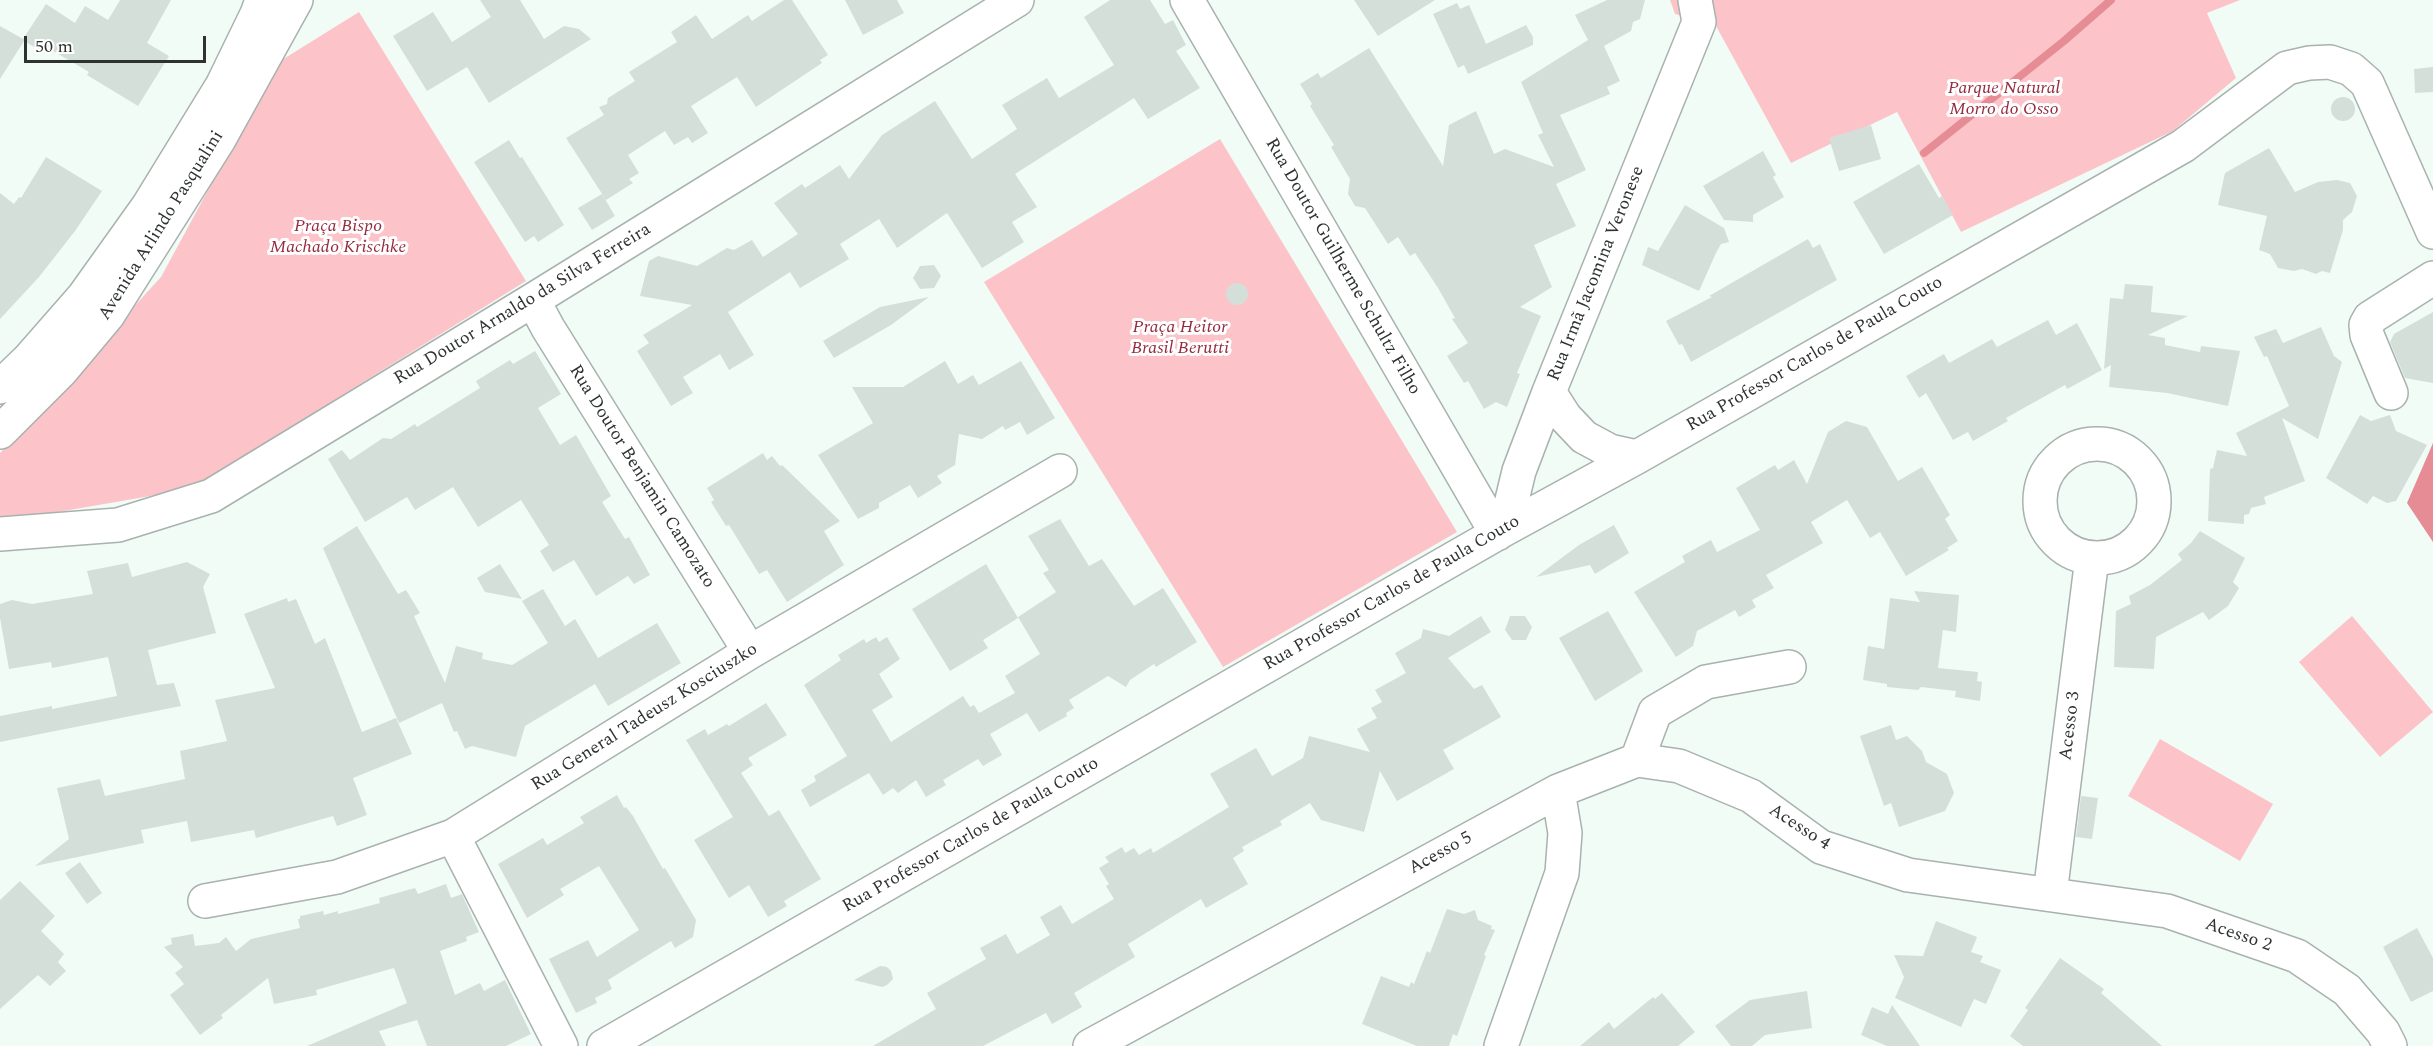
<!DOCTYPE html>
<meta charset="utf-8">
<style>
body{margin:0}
#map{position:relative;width:2433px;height:1046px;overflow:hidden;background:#f1fcf7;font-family:Spectral,serif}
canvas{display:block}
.scale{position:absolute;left:24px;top:36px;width:182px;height:27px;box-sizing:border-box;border:3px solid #2e3331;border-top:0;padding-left:8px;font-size:18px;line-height:21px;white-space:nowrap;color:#2e3331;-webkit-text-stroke:4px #fff;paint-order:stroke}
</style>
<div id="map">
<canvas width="2433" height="1046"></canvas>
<div class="scale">50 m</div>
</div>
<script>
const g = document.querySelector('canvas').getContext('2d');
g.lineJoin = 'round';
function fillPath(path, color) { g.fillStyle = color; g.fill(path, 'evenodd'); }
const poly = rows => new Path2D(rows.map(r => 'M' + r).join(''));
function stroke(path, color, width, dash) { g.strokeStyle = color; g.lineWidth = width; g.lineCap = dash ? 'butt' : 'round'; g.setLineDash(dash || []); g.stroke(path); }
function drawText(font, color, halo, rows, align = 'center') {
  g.font = font + ' Spectral,serif'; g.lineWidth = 6; g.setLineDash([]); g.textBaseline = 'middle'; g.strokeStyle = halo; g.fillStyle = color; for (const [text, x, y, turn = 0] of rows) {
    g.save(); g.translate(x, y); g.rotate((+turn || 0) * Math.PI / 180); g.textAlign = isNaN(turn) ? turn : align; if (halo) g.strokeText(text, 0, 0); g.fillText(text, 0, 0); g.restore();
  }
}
const green = poly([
 [1670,0,2240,0,2207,13,2236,78,2173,131,1961,232,1897,112,1791,163,1716,26,1675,14],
 [359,12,526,281,191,489,0,522,0,453,161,277,277,63],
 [1220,139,1457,532,1223,667,984,282],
 [2352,616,2433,712,2380,757,2299,662],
 [2160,739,2273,804,2240,861,2128,796]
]);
const water = poly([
 [2433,443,2433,542,2407,503]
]);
const stream = poly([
 [1924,153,2064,41,2111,0]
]);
const building = poly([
 [120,0,171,0,147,43,169,56,138,106,87,75,89,72,48,48,45,53,24,41,0,79,0,26,23,39,46,4,75,23,85,6,108,20],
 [480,0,520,0,544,39,564,26,579,29,591,39,489,103,467,67,427,91,393,36,433,12,452,42,491,17],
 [784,0,792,0,828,55,820,60,822,63,756,107,737,77,691,106,708,133,692,143,688,137,674,145,665,131,628,155,639,173,629,179,633,183,606,200,566,138,604,115,599,107,607,104,608,98,635,81,629,72,677,42,671,32,696,15,712,39,748,15,752,21],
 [845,0,897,0,904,13,863,35],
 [1110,0,1150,0,1165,24,1173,20,1186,45,1176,51,1200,88,1148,119,1134,98,1015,174,1037,207,1012,222,1024,242,982,268,947,213,897,248,879,219,840,244,849,259,800,288,790,272,728,312,754,355,729,370,720,354,683,377,693,393,671,406,637,351,649,343,643,335,692,305,640,296,649,261,658,256,697,266,727,248,734,250,752,240,763,257,798,234,774,203,802,184,805,188,840,165,849,179,882,135,935,101,972,159,1017,129,1002,105,1047,78,1059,98,1114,65,1084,17],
 [1354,0,1435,0,1378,36],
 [1607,0,1645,0,1640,19,1633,22,1631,31,1604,46,1620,81,1607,87,1610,94,1560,115,1586,170,1556,184,1576,226,1534,245,1552,287,1520,307,1541,316,1517,373,1520,374,1507,407,1496,402,1484,409,1468,381,1464,383,1447,356,1468,343,1452,319,1455,318,1438,288,1415,253,1410,256,1398,237,1388,244,1365,208,1355,206,1348,194,1350,179,1331,147,1334,145,1310,106,1312,104,1300,84,1318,73,1321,78,1369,48,1443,166,1449,125,1476,111,1494,154,1505,149,1554,167,1538,135,1543,133,1521,82,1588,40,1575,15],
 [1457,3,1460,9,1469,5,1486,44,1526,25,1533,37,1533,45,1468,74,1464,65,1458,68,1433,14],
 [2433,67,2433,92,2415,93,2414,69],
 '2331 109a12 12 0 1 1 24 0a12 12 0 1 1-24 0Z',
 [1871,125,1881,159,1839,171,1829,138],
 [509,140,520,158,522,157,564,225,538,242,534,236,525,242,474,162],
 [2269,148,2295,192,2318,182,2337,180,2350,183,2357,196,2352,212,2343,220,2343,230,2330,273,2322,271,2316,274,2302,269,2294,271,2278,268,2270,254,2259,250,2267,216,2218,205,2225,173],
 [1763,151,1776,175,1773,177,1784,197,1753,215,1753,222,1724,220,1703,186],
 [46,157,102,191,75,231,39,277,0,319,0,193,14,204,19,197,21,198],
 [1919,164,1939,198,1942,196,1953,215,1884,254,1853,202],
 [602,194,615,216,592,230,578,208],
 [1685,205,1724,228,1729,242,1721,244,1716,253,1699,291,1642,265,1648,247,1658,251],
 [1808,239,1813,248,1820,244,1837,280,1691,362,1682,344,1679,345,1666,321,1712,297,1709,296],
 [934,265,941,276,934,288,920,289,913,278,920,266],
 '1226 294a11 11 0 1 1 22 0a11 11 0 1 1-22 0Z',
 [2125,284,2153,286,2151,312,2188,316,2148,335,2165,338,2165,345,2200,352,2201,346,2240,351,2228,406,2167,393,2109,387,2111,365,2104,369,2110,298,2123,299],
 [929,297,891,325,834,358,823,341,880,307],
 [2433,312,2433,383,2405,378,2390,342,2394,334],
 [2048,320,2056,335,2077,323,2102,370,2067,389,2065,385,2006,418,2008,421,1973,441,1968,432,1953,440,1926,393,1919,398,1906,376,1944,354,1949,363,1992,339,1997,347],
 [2321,327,2334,356,2342,362,2318,439,2282,418,2305,481,2264,497,2266,504,2251,508,2249,514,2244,515,2244,524,2208,521,2210,469,2213,468,2217,450,2247,456,2236,433,2289,406,2267,356,2264,357,2254,337,2276,329,2283,343],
 [535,351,561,394,538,408,560,445,576,435,611,496,602,502,625,539,629,537,650,575,634,584,628,576,596,596,574,560,553,572,540,551,549,545,521,500,478,527,453,487,415,510,407,497,365,522,328,459,342,450,350,460,383,438,391,439,415,424,417,427,480,388,476,381,510,360,513,364],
 [945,361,958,384,973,375,979,385,1021,361,1055,418,1027,435,1020,422,1005,430,1003,426,982,439,959,434,955,465,937,476,942,483,918,498,910,485,879,503,879,508,858,519,818,455,873,423,852,387,903,387],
 [2360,415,2371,421,2390,415,2396,431,2427,445,2396,501,2387,503,2373,496,2367,504,2326,478],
 [1846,421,1867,427,1898,481,1922,467,1950,515,1945,519,1958,541,1947,548,1949,550,1906,576,1880,532,1870,538,1847,500,1811,522,1823,543,1766,575,1774,588,1752,600,1756,607,1739,617,1735,610,1697,631,1693,646,1676,657,1634,592,1685,562,1682,556,1711,540,1717,552,1760,530,1736,488,1775,465,1778,470,1794,460,1807,484,1828,432],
 [763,453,767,460,772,456,780,466,782,465,840,521,824,531,844,565,787,602,767,570,759,574,729,525,726,526,711,502,714,500,707,488],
 [1060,519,1089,566,1102,559,1134,606,1163,588,1197,642,1156,667,1154,664,1130,680,1126,687,1108,676,1069,700,1074,708,1066,713,1067,716,1039,732,1027,713,990,734,1002,755,983,766,978,759,943,780,946,785,926,797,916,780,898,793,893,788,883,795,869,773,810,807,801,790,816,781,814,776,847,756,804,685,841,660,838,655,864,639,866,643,876,637,879,642,887,637,900,659,879,674,893,697,872,710,891,742,963,696,970,707,974,705,979,713,1015,693,1005,676,1040,654,1018,617,1056,592,1043,573,1049,570,1028,536],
 [1614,525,1629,553,1595,574,1590,565,1536,577,1579,545],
 [357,526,398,594,406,590,420,613,414,616,445,683,456,646,483,653,482,659,512,665,548,643,522,601,543,589,565,626,575,619,598,658,657,623,681,663,608,706,595,684,525,726,516,757,472,746,465,749,457,731,454,732,442,703,399,723,323,548],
 [2200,531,2245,558,2233,582,2239,588,2228,606,2209,620,2203,612,2156,637,2154,669,2114,667,2116,611,2131,604,2129,596,2150,585,2182,560,2178,554,2191,543],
 [187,562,210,574,203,587,216,633,148,650,157,685,174,683,181,706,0,742,0,716,52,706,52,709,117,696,108,657,52,668,51,662,9,669,0,618,0,604,12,600,32,604,93,594,87,571,128,563,132,577],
 [500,564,522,599,485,592,477,578],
 [986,564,1018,618,983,640,988,648,950,671,912,609],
 [1914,591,1959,595,1956,632,1943,630,1938,668,1978,672,1977,681,1982,682,1980,701,1955,697,1956,691,1921,687,1918,690,1887,687,1887,684,1863,680,1868,646,1884,649,1890,598,1920,602],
 [287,598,288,602,296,599,315,644,325,638,362,732,396,718,412,754,353,778,367,815,337,826,333,816,256,838,254,830,191,842,187,821,141,830,144,843,35,866,69,839,57,788,100,779,105,796,185,779,180,751,227,741,215,700,275,688,244,614],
 [1608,611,1643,671,1595,701,1559,638],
 [1481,616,1491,632,1448,658,1474,689,1482,685,1501,717,1443,750,1454,769,1397,801,1380,771,1364,832,1321,820,1310,803,1280,821,1282,825,1242,847,1244,851,1233,858,1248,884,1206,908,1201,899,1128,944,1135,957,1074,993,1082,1007,1052,1024,1046,1013,983,1046,873,1046,936,1009,927,993,986,959,980,948,1006,934,1017,954,1050,935,1040,917,1061,905,1072,924,1114,899,1106,886,1109,884,1099,868,1109,862,1105,857,1122,847,1125,853,1134,848,1139,855,1151,848,1153,853,1229,807,1210,774,1256,748,1272,776,1303,758,1309,736,1370,752,1357,729,1377,718,1371,708,1382,702,1375,690,1406,673,1395,653,1421,638,1423,629,1449,636],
 [1510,616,1525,616,1532,627,1526,640,1512,640,1505,630],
 [766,703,787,735,748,758,753,765,741,773,769,816,779,810,821,879,784,901,787,906,768,917,749,885,729,898,694,840,733,817,686,740,705,729,708,735,727,724,729,726],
 [1891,725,1896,740,1907,736,1922,751,1926,762,1947,774,1954,793,1945,811,1899,827,1891,803,1884,806,1860,736],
 [617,795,624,808,626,807,633,816,663,869,665,868,696,920,693,937,675,948,671,941,608,980,612,989,595,998,597,1003,576,1013,549,959,588,940,597,957,639,930,599,866,560,889,564,895,527,918,498,864,543,838,547,845,584,823,580,817],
 [2081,796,2098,798,2092,839,2076,837],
 [80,862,102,893,87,904,65,873],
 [20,881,55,916,41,931,64,954,58,962,66,971,50,986,38,975,0,1009,0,900],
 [446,884,451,898,462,894,479,932,466,937,467,941,440,951,455,995,480,983,484,991,505,980,531,1034,506,1046,427,1046,417,1020,379,1031,386,1046,307,1046,407,1003,394,968,316,990,317,995,274,1004,268,978,221,1015,223,1018,200,1035,170,995,184,984,175,973,183,967,164,947,172,944,171,938,193,934,195,946,219,943,226,937,236,951,251,939,300,928,298,919,300,919,300,916,323,911,324,915,338,911,338,914,380,903,379,898,415,888,418,894],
 [1447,909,1464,914,1475,910,1478,920,1492,926,1491,929,1495,930,1484,955,1486,956,1457,1036,1453,1034,1449,1046,1417,1046,1362,1024,1381,976,1409,987,1411,982,1414,984,1427,951,1430,953],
 [1936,921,1977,937,1971,952,1983,956,1980,962,2001,970,1986,1004,1974,999,1961,1027,1895,998,1904,977,1894,955,1923,956],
 [2417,928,2433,958,2433,991,2411,1002,2383,947],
 [2060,958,2104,989,2101,993,2162,1046,2023,1046,2010,1036,2028,1010,2025,1008],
 [880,966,887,967,891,971,893,979,887,985,882,987,854,980],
 [1807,991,1812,1028,1765,1035,1752,1046,1731,1046,1715,1026,1750,1000],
 [1662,993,1695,1032,1678,1046,1580,1046,1609,1022,1614,1029,1653,997,1655,999],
 [1892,1005,1920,1046,1887,1046,1861,1035,1872,1007,1888,1014]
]);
const minor = poly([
 [1187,0,1497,534],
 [533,300,548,328,750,652],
 [0,387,28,360,84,296,149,205,222,86,257,14,262,0],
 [1549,392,1565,417,1584,437,1610,451,1637,457],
 [2391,393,2367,335,2366,325,2370,318,2433,278],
 [0,432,62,370,108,315,218,141,296,0],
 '2040 501a57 57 0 1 1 114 0a57 57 0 1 1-114 0Z',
 [1505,529,1519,471,1549,392,1699,22,1695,0],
 [0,534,118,525,211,496,533,300,1017,0],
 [1637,760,1655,712,1706,682,1789,667],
 [1558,791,1637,760,1679,766,1751,796,1821,847,1908,875,2167,911,2297,956,2347,990,2383,1032,2390,1046],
 [453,836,561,1046],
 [2050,894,2092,558],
 [205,901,337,877,453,836,750,652,1060,471],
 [604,1046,1505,529,1637,457,2183,146,2287,68,2309,63,2330,62,2351,69,2367,83,2433,232],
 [1090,1046,1558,791,1565,833,1562,873,1501,1046]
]);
const parkNames = [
 ["Parque Natural",2004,89],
 ["Morro do Osso",2004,110],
 ["Praça Bispo",338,227],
 ["Machado Krischke",338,248],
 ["Praça Heitor",1180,328],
 ["Brasil Berutti",1180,349]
];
const streetNames = [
 ["Avenida Arlindo Pasqualini",162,226,-58],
 ["Rua Doutor Guilherme Schultz Filho",1342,267,60],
 ["Rua Irmã Jacomina Veronese",1597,274,-68],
 ["Rua Doutor Arnaldo da Silva Ferreira",523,305,-31],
 ["Rua Professor Carlos de Paula Couto",1815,355,-30],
 ["Rua Doutor Benjamin Camozato",641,477,58],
 ["Rua Professor Carlos de Paula Couto",1392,594,-30],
 ["Rua General Tadeusz Kosciuszko",645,718,-32],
 ["Acesso 3",2071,726,-83],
 ["Acesso 4",1799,828,33],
 ["Rua Professor Carlos de Paula Couto",971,836,-30],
 ["Acesso 5",1441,854,-29],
 ["Acesso 2",2238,936,19]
];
fillPath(green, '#fcc4c9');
fillPath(water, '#e68c95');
stroke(stream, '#e68c95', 8);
fillPath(building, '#d4dfda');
stroke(minor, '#a8b2ae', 36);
stroke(minor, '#fff', 33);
drawText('italic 18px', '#942b3f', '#fff', parkNames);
drawText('18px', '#2e3331', '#fff', streetNames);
</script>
